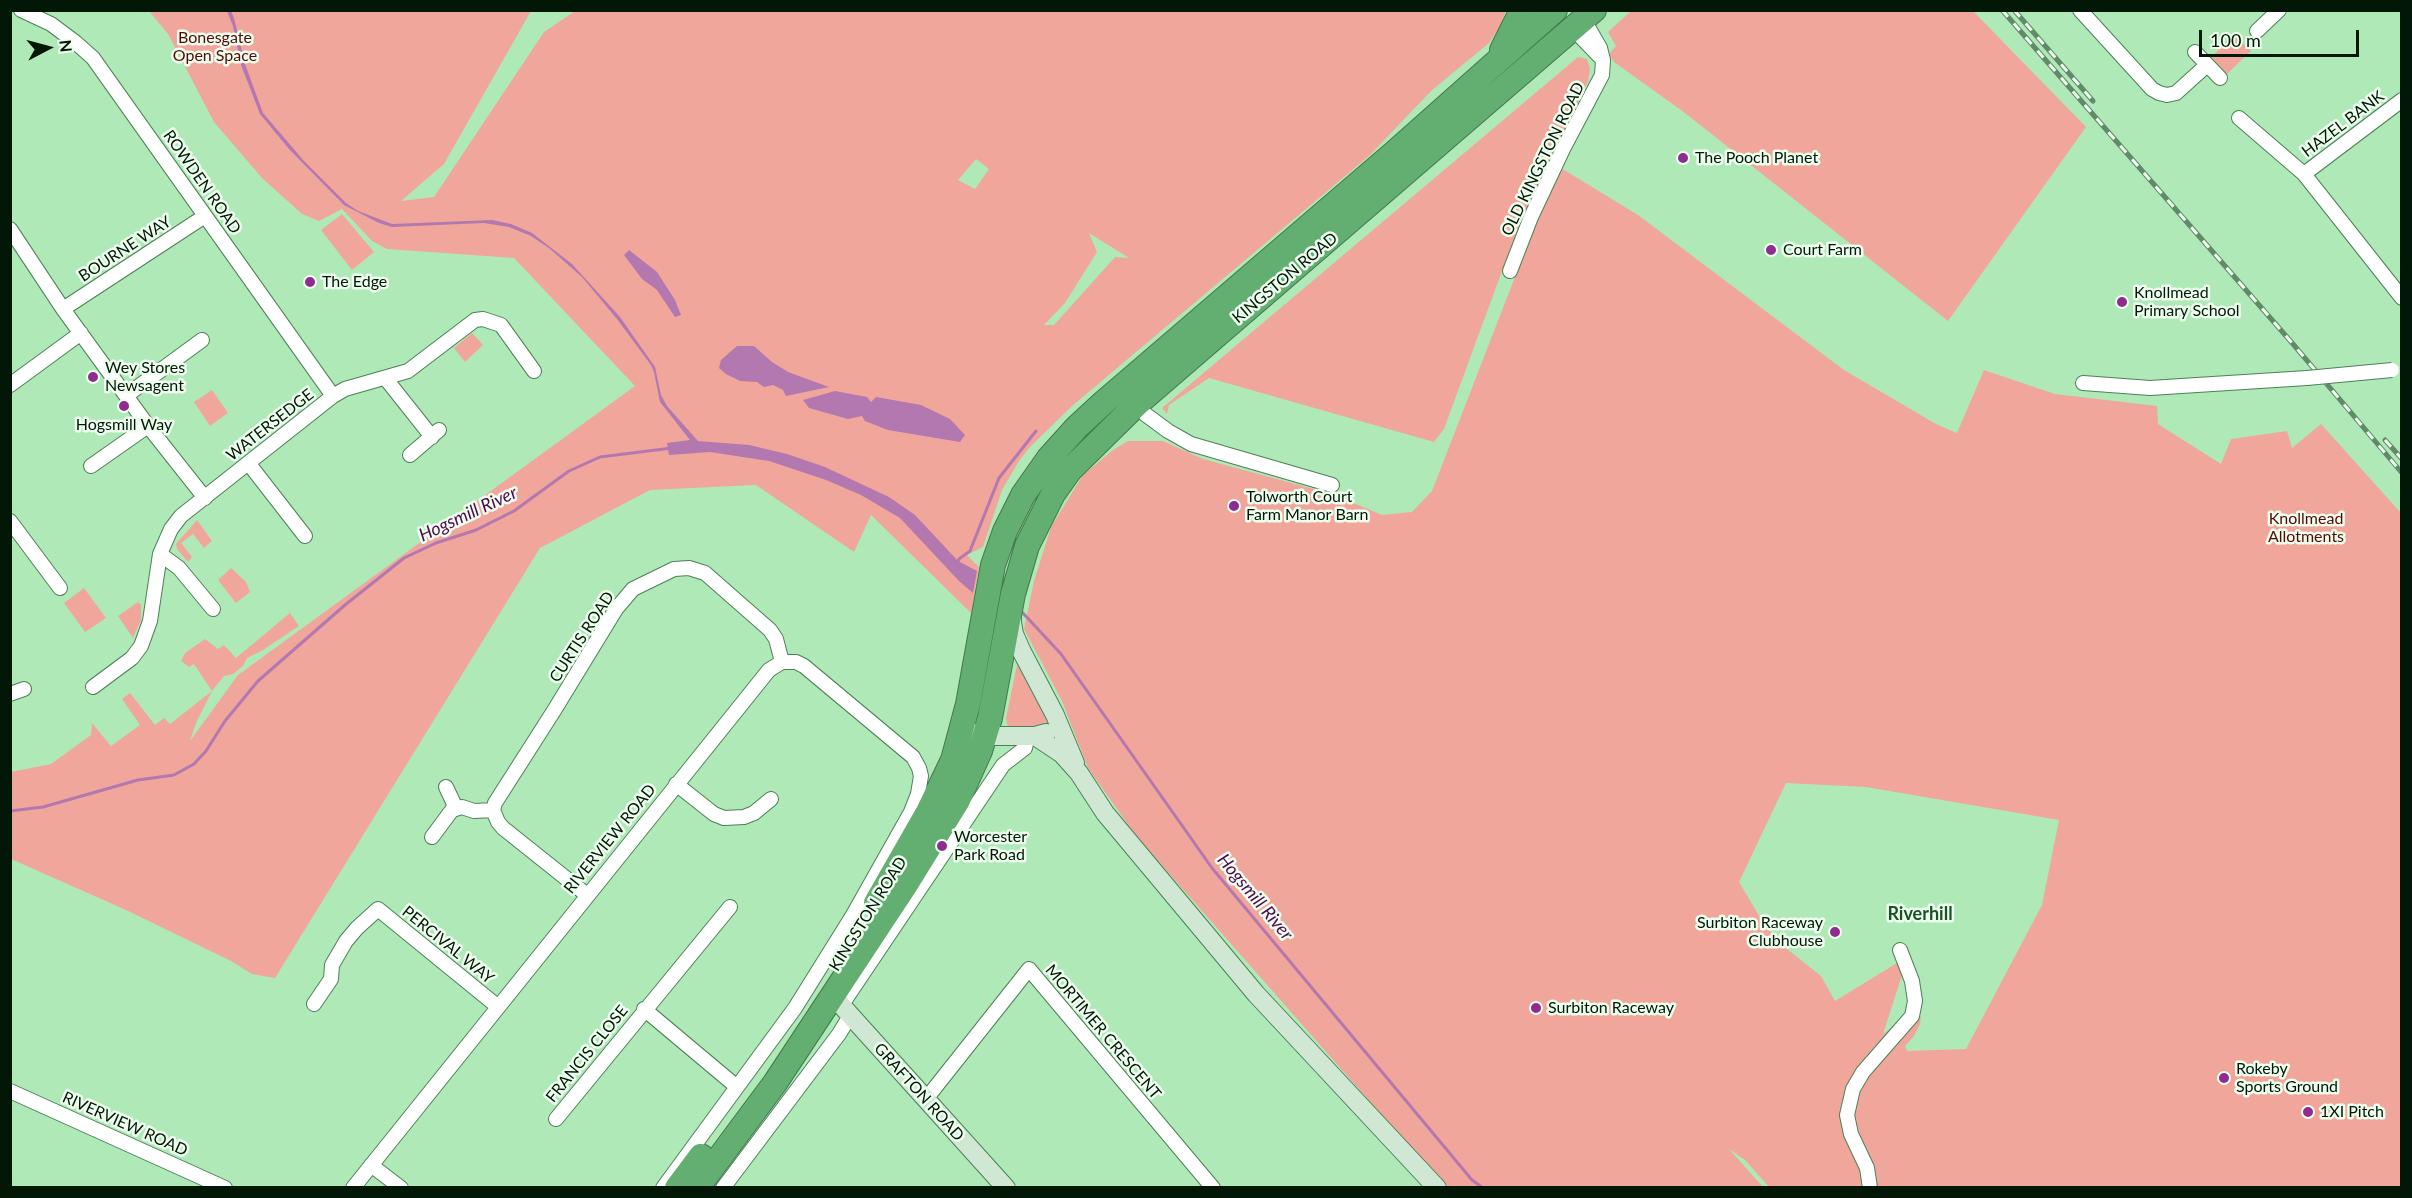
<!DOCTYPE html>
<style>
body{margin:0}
#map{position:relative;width:2412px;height:1198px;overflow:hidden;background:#b0e9b8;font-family:Lato,sans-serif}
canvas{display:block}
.frame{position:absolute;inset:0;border:12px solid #031707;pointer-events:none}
.north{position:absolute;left:18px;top:18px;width:60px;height:60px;-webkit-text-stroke:4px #edfeef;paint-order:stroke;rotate:84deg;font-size:16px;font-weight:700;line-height:24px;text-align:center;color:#031707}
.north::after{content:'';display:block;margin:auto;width:21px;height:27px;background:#031707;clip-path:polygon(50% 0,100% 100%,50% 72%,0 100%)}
.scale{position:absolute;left:2199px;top:30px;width:160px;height:27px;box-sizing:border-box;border:3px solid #031707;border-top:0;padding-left:8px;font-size:18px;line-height:21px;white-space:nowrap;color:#031707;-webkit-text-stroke:4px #edfeef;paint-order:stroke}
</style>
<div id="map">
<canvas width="2412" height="1198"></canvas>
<div class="frame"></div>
<div class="north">N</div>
<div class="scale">100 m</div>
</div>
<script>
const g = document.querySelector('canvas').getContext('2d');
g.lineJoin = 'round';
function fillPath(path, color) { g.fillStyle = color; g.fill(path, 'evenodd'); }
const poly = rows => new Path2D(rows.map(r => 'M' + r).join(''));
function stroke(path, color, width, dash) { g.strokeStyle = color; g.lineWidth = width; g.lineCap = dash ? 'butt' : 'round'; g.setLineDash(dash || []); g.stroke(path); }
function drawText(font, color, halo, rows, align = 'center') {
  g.font = font + ' Lato,sans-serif'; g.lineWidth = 5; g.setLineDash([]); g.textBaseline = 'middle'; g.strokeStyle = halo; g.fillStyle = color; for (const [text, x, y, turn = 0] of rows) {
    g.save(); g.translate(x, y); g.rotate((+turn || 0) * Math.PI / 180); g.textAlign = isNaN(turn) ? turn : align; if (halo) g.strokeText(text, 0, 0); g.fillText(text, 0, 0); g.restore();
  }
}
const green = poly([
 [149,11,531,11,444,164,401,201,434,197,544,32,575,11,1506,11,1499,28,1489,43,1431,91,1370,155,1072,406,1030,447,1019,461,1002,490,983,547,967,555,979,567,971,613,871,515,854,552,756,485,650,490,540,548,275,978,252,974,231,961,126,910,11,859,11,772,51,764,91,735,92,723,111,746,140,725,122,699,130,693,155,725,164,718,170,724,212,691,194,664,189,667,181,661,185,653,205,639,218,649,224,645,236,658,290,613,299,626,263,650,247,658,243,666,233,674,224,676,212,691,196,723,190,741,238,675,635,386,514,258,387,249,372,241,342,209,319,221,302,214,262,178,214,122,168,34],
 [976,159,989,169,975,189,958,180],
 [1089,233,1129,258,1115,257,1054,325,1044,325,1065,303,1097,252],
 [1631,11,1973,11,2086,127,1948,321,1685,113,1614,62,1609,54,1616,46,1608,32],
 [2234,35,2251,51,2227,74,2211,57],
 [1578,57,1587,59,1590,69,1588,81,1509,252,1444,429,1434,442,1209,378,1169,405,1167,414,1162,408],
 [1561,168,1638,215,1844,370,1936,424,1957,433,1984,370,2055,394,2157,406,2158,424,2221,464,2231,439,2287,431,2292,448,2321,424,2401,513,2401,1187,1769,1187,1745,1160,1729,1149,1763,1187,1445,1187,1136,836,1088,768,1062,701,1024,629,1034,581,1051,527,1083,475,1113,450,1128,441,1163,441,1203,459,1332,494,1382,515,1412,512,1432,491,1532,233],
 [1786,783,1866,787,2059,820,2042,905,1966,1049,1907,1051,1905,1046,1914,1036,1920,1024,1921,1017,1917,1015,1903,1018,1883,1034,1904,969,1897,963,1835,1001,1821,976,1782,945,1764,924,1739,882],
 [342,214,374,252,352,270,321,230],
 [472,333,483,345,465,362,454,348],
 [212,390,228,413,210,426,194,402],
 [197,520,212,541,204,548,193,534,181,543,192,557,188,562,177,549,176,544],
 [231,568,246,582,250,592,236,603,218,580],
 [84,588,106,618,85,632,64,603],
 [138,602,141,605,141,620,133,638,118,616],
 [1017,665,1029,678,1048,722,1041,728,1008,728,1006,718]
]);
const water = poly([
 [227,11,231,11,234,18,245,64,263,113,304,161,346,203,358,211,392,224,492,220,511,224,532,233,572,264,620,317,655,367,661,395,667,406,698,441,749,445,787,454,825,467,889,497,915,515,958,561,977,571,973,593,959,581,900,518,861,495,826,480,769,461,710,452,669,455,667,443,690,440,660,402,654,372,651,365,617,319,582,277,549,248,531,236,509,227,484,223,392,227,379,223,344,205,289,149,260,114,241,65,233,26],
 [629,250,657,272,675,300,681,315,675,317,657,290,642,279,624,255],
 [737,346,754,346,772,362,788,372,829,387,786,396,783,390,773,385,764,387,757,382,740,381,726,374,719,368,721,360],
 [835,391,867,397,871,402,876,397,921,405,950,419,965,435,960,442,888,430,865,421,862,416,848,419,809,408,803,400]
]);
const stream = poly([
 [957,564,959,559,970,551,999,478,1036,431],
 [1022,612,1061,654,1212,868,1472,1180,1483,1188],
 [10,811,43,807,138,780,174,775,194,764,206,751,225,721,258,681,345,605,404,558,436,543,476,530,514,511,569,471,600,457,672,448]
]);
const street = poly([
 [21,10,51,24,75,42,93,58,333,396],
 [2080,10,2152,89,2159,93,2167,95,2176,93,2207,65],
 [1573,29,1602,59],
 [2257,31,2279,10],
 [2195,52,2220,78],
 [2239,118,2304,174,2402,298],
 [2304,174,2402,100],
 [10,229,63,309,148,426,205,498],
 [1510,271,1531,217,1563,149,1602,75,1603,60,1600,48,1584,20],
 [63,309,205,216],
 [386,379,432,437],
 [2083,383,2150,388,2307,378],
 [10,385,81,333],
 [127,395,202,340],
 [1137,404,1145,414,1168,431,1191,444,1332,485],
 [410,455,439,430],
 [249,464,305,536],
 [91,466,148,426],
 [10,521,60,588],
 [160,554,179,568,213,609],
 [93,687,132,658,141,646,150,621,160,554,171,529,181,516,333,396,345,389,408,371,475,320,483,319,501,325,534,371],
 [10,694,24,689],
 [676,784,714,814,724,818,744,817,754,813,771,799],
 [446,787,456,808],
 [432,837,452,810,462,807,474,811,493,810],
 [587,895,503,828,498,822,493,810,495,803,555,709,616,609,633,589,674,569,689,568,705,573,770,630,776,639,782,662],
 [314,1004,331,979,332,965,346,941,357,928,378,909,497,1006],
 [841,1006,1003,765,1025,748,1028,735],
 [644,1009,737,1087],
 [10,1091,225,1188],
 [926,1099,1029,969,1213,1188],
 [556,1119,730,907],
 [371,1165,401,1188],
 [353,1188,769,670,782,662,796,662,804,666,913,757,919,768,921,776,918,794,911,812,853,915,795,1008,663,1188],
 [723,1188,839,1034,850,1016],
 [1870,1188,1867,1168,1851,1134,1847,1115,1853,1089,1863,1072,1912,1016,1915,1001,1912,981,1900,950]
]);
const secondary = poly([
 [1011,616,1014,634,1022,652,1055,715,1075,763],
 [973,733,981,736,1035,736,1046,733],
 [1035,736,1062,754,1079,773,1105,813,1256,994,1437,1188],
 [833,996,1006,1188]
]);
const highway = poly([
 [1502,50,1522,10],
 [876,903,928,812,953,760,968,704,993,565,1005,531,1023,495,1049,458,1077,427,1103,403,1394,153,1555,10],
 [677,1188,701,1156],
 [697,1188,775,1083,905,886,957,802,980,751,990,718,1013,594,1027,546,1053,494,1070,470,1137,404,1594,10]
]);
const rail = poly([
 [2002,10,2293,344,2402,473],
 [2014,10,2093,101],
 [2385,440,2402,459]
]);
const streetBridge = poly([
 [2307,378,2392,370]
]);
const markers = [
 [1683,158,6,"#922b90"],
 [1771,250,6,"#922b90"],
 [310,282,6,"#922b90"],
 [2122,302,6,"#922b90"],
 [93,377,6,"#922b90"],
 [124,406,6,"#922b90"],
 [1234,506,6,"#922b90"],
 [942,846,6,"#922b90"],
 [1835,932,6,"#922b90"],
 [1536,1008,6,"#922b90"],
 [2224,1078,6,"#922b90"],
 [2308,1112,6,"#922b90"]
];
const parkNames = [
 ["Bonesgate",215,38],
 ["Open Space",215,56],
 ["Knollmead",2306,519],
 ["Allotments",2306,537]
];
const streetNames = [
 ["HAZEL BANK",2343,124,-37],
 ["OLD KINGSTON ROAD",1543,159,-64],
 ["ROWDEN ROAD",202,182,55],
 ["BOURNE WAY",125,249,-33],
 ["KINGSTON ROAD",1285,278,-40],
 ["WATERSEDGE",270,425,-38],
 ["CURTIS ROAD",582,637,-57],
 ["RIVERVIEW ROAD",610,839,-51],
 ["KINGSTON ROAD",868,914,-58],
 ["PERCIVAL WAY",448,945,39],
 ["MORTIMER CRESCENT",1103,1032,50],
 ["FRANCIS CLOSE",587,1054,-51],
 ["GRAFTON ROAD",919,1092,48],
 ["RIVERVIEW ROAD",125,1124,24]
];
const poiNames = [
 ["The Pooch Planet",1695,158],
 ["Court Farm",1783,250],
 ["The Edge",322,282],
 ["Knollmead",2134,293],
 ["Primary School",2134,311],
 ["Wey Stores",105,368],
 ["Newsagent",105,386],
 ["Hogsmill Way",124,425,"center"],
 ["Tolworth Court",1246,497],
 ["Farm Manor Barn",1246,515],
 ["Worcester",954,837],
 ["Park Road",954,855],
 ["Surbiton Raceway",1823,923,"right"],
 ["Clubhouse",1823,941,"right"],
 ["Surbiton Raceway",1548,1008],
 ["Rokeby",2236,1069],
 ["Sports Ground",2236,1087],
 ["1XI Pitch",2320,1112]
];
const waterNames = [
 ["Hogsmill River",468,514,-25],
 ["Hogsmill River",1255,897,50]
];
const neighbourhoodNames = [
 ["Riverhill",1920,914]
];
fillPath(green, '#f1a69b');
fillPath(water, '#b378af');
stroke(stream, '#b378af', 3);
stroke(street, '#4c8156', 16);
stroke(secondary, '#4c8156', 20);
stroke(highway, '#41794c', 26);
stroke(street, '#fff', 14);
stroke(secondary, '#d0e7d4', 18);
stroke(highway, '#63ae71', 24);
stroke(rail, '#618a68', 5);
stroke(rail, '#edfeef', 3, [9]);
stroke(streetBridge, '#4c8156', 16, []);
stroke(streetBridge, '#fff', 14);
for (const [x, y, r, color] of markers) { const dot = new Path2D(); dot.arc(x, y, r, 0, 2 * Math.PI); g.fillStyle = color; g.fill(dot); stroke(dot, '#edfeef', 2); }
drawText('16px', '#560a07', '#edfeef', parkNames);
drawText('16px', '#031707', '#edfeef', streetNames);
drawText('16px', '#031707', '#edfeef', poiNames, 'left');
drawText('italic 18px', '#520651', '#edfeef', waterNames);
drawText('bold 18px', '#1b5128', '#edfeef', neighbourhoodNames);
</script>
